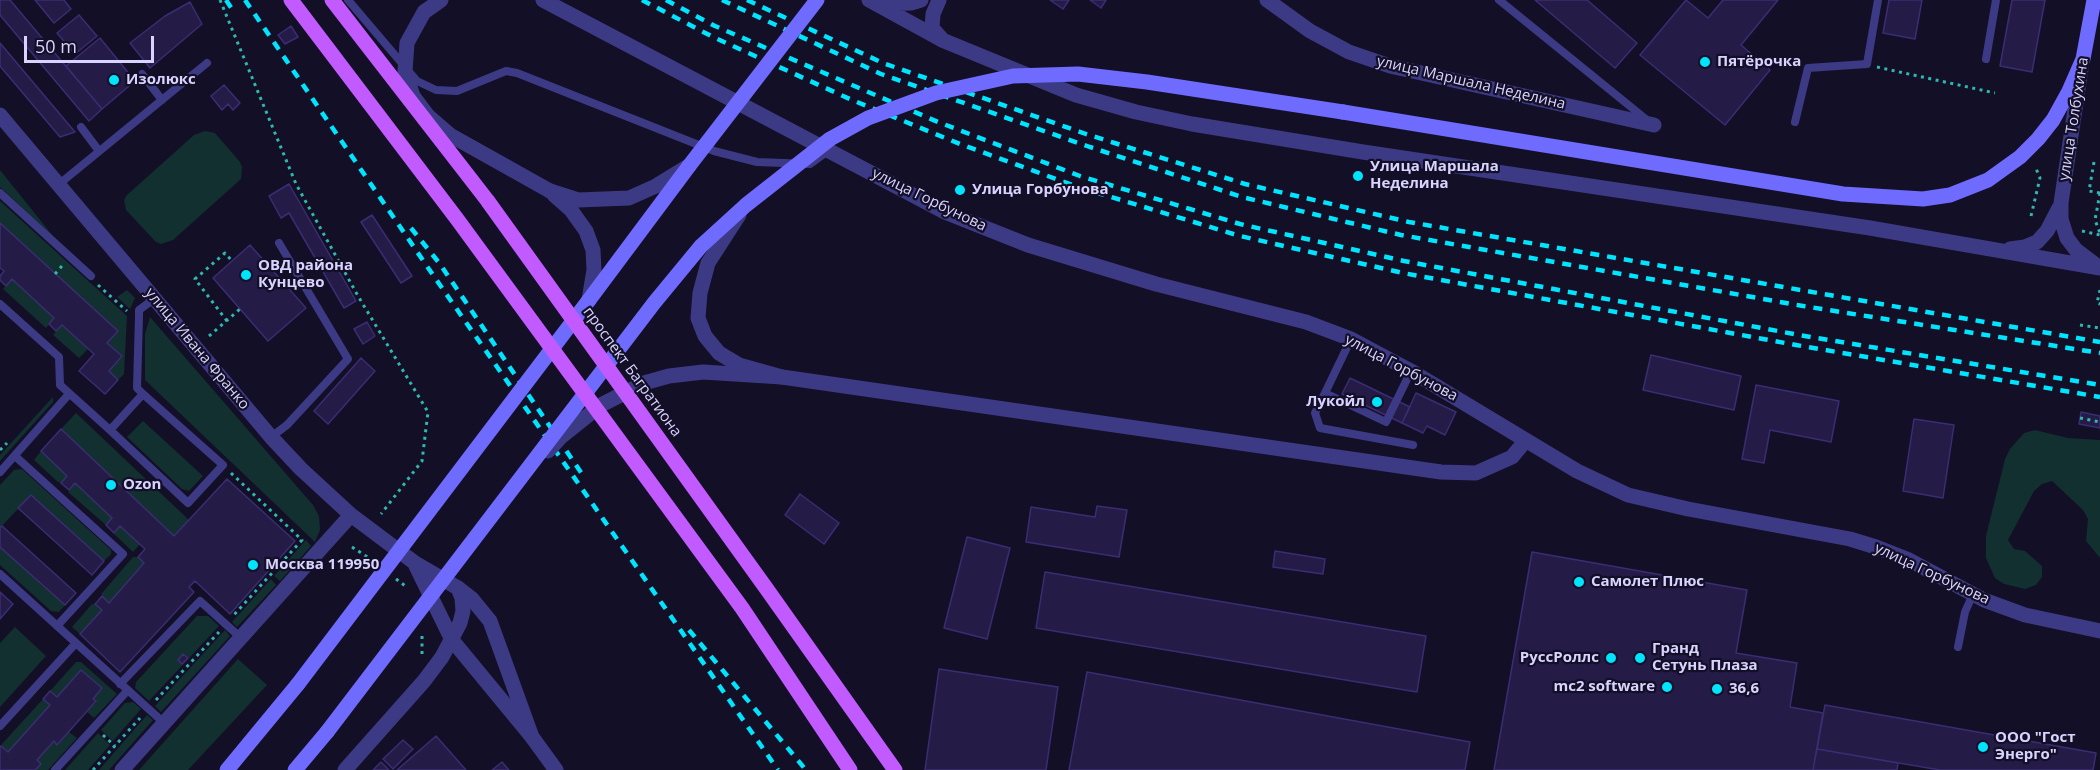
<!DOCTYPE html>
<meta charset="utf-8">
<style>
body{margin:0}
#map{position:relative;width:2100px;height:770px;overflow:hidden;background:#130f26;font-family:"Open Sans",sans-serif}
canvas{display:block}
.scale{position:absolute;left:24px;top:36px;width:130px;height:27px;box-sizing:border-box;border:3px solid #d9d4ff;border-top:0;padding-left:8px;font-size:18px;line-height:21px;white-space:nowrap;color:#d9d4ff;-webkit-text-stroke:4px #130f26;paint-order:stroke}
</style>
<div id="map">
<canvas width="2100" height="770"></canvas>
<div class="scale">50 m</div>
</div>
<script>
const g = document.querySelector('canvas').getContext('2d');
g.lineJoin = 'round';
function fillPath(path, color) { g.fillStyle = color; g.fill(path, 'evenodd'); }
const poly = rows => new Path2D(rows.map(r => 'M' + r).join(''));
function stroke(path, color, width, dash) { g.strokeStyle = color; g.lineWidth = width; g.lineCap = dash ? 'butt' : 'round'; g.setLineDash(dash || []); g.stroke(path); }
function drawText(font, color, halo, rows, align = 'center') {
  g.font = font + ' "Open Sans",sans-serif'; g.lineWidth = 4.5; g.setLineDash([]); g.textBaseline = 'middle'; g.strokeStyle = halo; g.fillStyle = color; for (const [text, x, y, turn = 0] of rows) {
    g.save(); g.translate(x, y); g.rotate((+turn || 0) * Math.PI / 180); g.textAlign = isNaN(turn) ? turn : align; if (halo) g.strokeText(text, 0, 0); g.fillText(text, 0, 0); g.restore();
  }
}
const green = poly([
 [205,131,215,133,240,162,242,167,241,179,173,240,161,244,156,242,126,210,124,200,127,195,194,135],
 [0,170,53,236,0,187],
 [0,201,127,316,124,374,118,380,109,371,122,356,107,343,117,331,0,223],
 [12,279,54,318,46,328,3,289],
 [127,290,135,298,130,309,117,297],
 [150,317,313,505,319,516,320,530,315,542,145,380,145,334],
 [62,325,88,349,79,358,53,335],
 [53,397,53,402,0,461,0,455],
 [76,413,189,520,174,536,61,429],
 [143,421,203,476,189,491,182,489,127,437],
 [2035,430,2068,438,2100,440,2100,558,2086,541,2088,519,2083,510,2052,481,2042,484,2034,491,2008,540,2014,549,2025,551,2042,566,2042,577,2036,585,2025,589,2004,584,1995,578,1986,558,1986,536,2005,459,2010,449,2024,433],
 [41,451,67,476,61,483,58,482,34,460],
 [22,469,111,550,111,554,104,561,31,495,0,528,0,485,14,470],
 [75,483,112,518,106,525,69,493,69,490],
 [120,526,140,544,133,552,114,534],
 [306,540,311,546,280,581,274,576],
 [0,547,65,605,59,612,51,611,0,565],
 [133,557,138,557,144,563,109,603,102,596,102,593],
 [271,579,276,585,237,627,232,622],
 [92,604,95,604,102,610,80,634,72,627],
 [197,616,208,616,219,626,149,701,135,688,136,682],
 [15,627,46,656,0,707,0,643],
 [225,630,230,636,161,712,155,706],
 [238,659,267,685,188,770,139,770],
 [76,662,81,662,117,694,94,718,87,712,96,702,93,699,102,688,81,670,57,697,50,691],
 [43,699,50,705,8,752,1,746,2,744],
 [133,702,141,709,113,741,101,730,125,703],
 [147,715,153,720,109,770,99,770],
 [69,732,77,738,48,770,37,770,37,760,54,741,58,745],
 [98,733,110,745,88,770,65,770]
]);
const building = poly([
 [0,0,10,0,102,109,89,121,0,15,0,0],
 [35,0,64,0,71,9,54,23,35,0],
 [1050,0,1069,0,1063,9,1050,0],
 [1090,0,1106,0,1101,8,1090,0],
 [1535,0,1587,0,1637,43,1615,68,1535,0],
 [1686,0,1708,18,1723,0,1778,0,1741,45,1770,70,1725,125,1640,55,1686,0],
 [1889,0,1922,0,1915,39,1883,33,1889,0],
 [2012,0,2045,0,2032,72,2000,66,2012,0],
 [190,2,202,24,150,68,130,43,165,16,190,2],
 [79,15,97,36,75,54,57,33,79,15],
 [291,26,298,37,285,44,278,35,291,26],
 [100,38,135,81,102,109,66,66,100,38],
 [0,43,75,132,60,137,0,66,0,43],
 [224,85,240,103,233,110,228,104,222,110,211,96,224,85],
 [289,184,356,301,344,308,289,213,281,218,269,196,289,184],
 [372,215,412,276,401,283,361,222,372,215],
 [0,223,118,331,107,343,122,356,109,371,118,380,105,394,79,371,94,354,62,325,56,331,49,324,54,318,12,279,6,286,0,280,0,276,4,271,0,268,0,223],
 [250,245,306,308,268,341,213,278,250,245],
 [367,322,375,336,363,344,354,329,367,322],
 [1651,355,1741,376,1734,410,1643,390,1651,355],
 [361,358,375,371,328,424,314,411,361,358],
 [1350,378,1410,407,1402,423,1342,394,1350,378],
 [1756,385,1839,401,1831,442,1770,430,1764,463,1742,459,1756,385],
 [1416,393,1456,412,1445,435,1427,426,1423,433,1402,423,1416,393],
 [2081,412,2100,416,2100,428,2079,424,2081,412],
 [1914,419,1954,425,1943,498,1903,491,1914,419],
 [61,429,174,536,227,479,295,541,230,614,195,581,189,587,194,592,120,672,80,634,102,610,95,604,97,602,102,596,109,603,144,563,138,557,145,549,120,526,114,533,106,525,112,518,75,483,69,490,61,483,67,476,41,451,61,429],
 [800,494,839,523,824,544,785,515,800,494],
 [31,495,104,561,92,575,18,508,31,495],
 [1097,506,1127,510,1119,557,1026,542,1031,507,1095,517,1097,506],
 [2,526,76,593,65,605,0,547,0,528,2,526],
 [967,537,1010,548,987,639,944,628,967,537],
 [1275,551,1325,559,1323,574,1273,567,1275,551],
 [1532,552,1747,590,1736,653,1797,663,1790,707,1823,713,1813,770,1494,770,1532,552],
 [1045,572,1426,636,1417,692,1036,628,1045,572],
 [0,592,13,604,0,619,0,592],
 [183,654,188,658,182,664,178,660,183,654],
 [939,669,1058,687,1046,770,925,770,939,669],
 [81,670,102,688,93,699,96,701,57,745,54,741,37,760,41,764,35,770,0,770,0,747,1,746,8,752,50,705,43,699,50,691,57,697,81,670],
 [1087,672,1470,742,1465,770,1069,770,1087,672],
 [1825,705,2096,753,2093,770,1940,770,1817,749,1825,705],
 [436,736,466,770,397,770,436,736],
 [403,740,413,749,393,769,383,759,403,740],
 [1817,749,1898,763,1897,770,1813,770,1817,749],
 [381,762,389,770,373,770,381,762],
 [502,762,509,770,492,770,502,762]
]);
const path = poly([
 [220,0,296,184,358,296,428,412,422,461,381,514],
 [1877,67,1995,93],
 [2094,162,2089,191,2100,193],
 [2100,193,2095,220,2100,233],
 [2031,216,2040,178,2035,166],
 [2082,231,2100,235],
 [55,274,62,266],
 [98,285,127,311],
 [2100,290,2097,303,2100,304],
 [227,321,195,279,225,253,232,261],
 [2080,325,2100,328],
 [209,336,240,309],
 [2080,418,2100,422],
 [0,450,7,443],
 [231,473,302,540,233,616],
 [352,547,372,560],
 [396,579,408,588],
 [422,636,422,656],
 [156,700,219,632],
 [103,735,115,746],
 [93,770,140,718]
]);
const service = poly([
 [348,0,417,81,436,90,457,91,506,71,517,73,714,151,757,162,810,164,828,151],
 [1499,0,1647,120],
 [1986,59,1996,0],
 [142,74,162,100],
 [1795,122,1808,68,1867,64,1878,0],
 [81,127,99,151],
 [58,185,207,63],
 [0,193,91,276],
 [0,304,59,357,60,385,110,430,143,394,137,388,139,316,139,310,154,299],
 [1351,339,1325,393,1386,422,1411,371],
 [1325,393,1315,413,1320,428,1413,445],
 [110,430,188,503,223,465,143,394],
 [271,437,287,425,348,359,279,243],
 [15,456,123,554,57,626],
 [0,472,69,394],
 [0,574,163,722],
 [1958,647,1965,612,1973,594],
 [120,684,200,601,240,637],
 [0,726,76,643],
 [55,770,128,690]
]);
const minor = poly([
 [1267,0,1310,31,1349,52,1390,66,1654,125],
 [458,588,472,599,490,621,532,737],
 [452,640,532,737,556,770]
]);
const tertiary = poly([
 [543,0,945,212,1028,245,1156,284,1306,322,1351,339,1411,371,1577,471,1628,495,1688,509,1850,539,1876,547,1909,560,1984,600,2025,615,2100,631],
 [869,0,942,40,1076,95,1136,112,1192,124,1363,152,1870,228,2100,268],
 [939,0,933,14,932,28,941,38],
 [877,2,884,4,911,3,921,0],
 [2081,69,2061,203,2061,219,2067,238,2076,250,2097,266],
 [0,115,271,437,301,469,351,515,415,563,458,588,462,598,463,611,460,623,442,657,424,681,345,770],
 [550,191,578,200,629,198,656,186,687,167],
 [554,195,571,210,586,231,593,250,594,270,589,300],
 [739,215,708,263,700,293,698,318,705,336,719,353,739,365,782,377,1441,472,1476,473,1512,457,1526,440],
 [2010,249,2025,247,2037,242,2047,231,2059,208],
 [416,566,452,640],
 [122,770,351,515]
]);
const secondary = poly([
 [1343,112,1843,194,1923,199,1950,195,1988,180,2020,157,2038,139,2053,120,2069,91,2083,59,2094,0],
 [589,300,689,166],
 [227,770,298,684],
 [295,770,327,732]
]);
const rail = poly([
 [226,0,232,9],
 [245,0,433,275,778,770],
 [642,0,713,37,852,100,960,144,1078,187,1240,236,1403,273,1796,345,2100,397],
 [666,0,715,26,938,122,1080,176,1240,224,1404,261,1799,335,2100,385],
 [722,0,881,74,1087,146,1242,197,1401,235,1803,306,2100,353],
 [747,0,883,63,1086,134,1245,184,1409,222,2100,342],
 [411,228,440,264,582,474],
 [689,630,806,770]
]);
const tertiaryBridge = poly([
 [441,0,424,12,407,43,405,71,413,96,428,116,450,135,550,191],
 [548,451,561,437,601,405,644,383,669,376,703,372,782,377]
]);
const secondaryBridge = poly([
 [689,166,817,0],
 [298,684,589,300],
 [327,732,654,303,701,246,746,205,830,139,868,118,936,93,1013,76,1078,74,1147,82,1343,112]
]);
const primaryBridge = poly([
 [291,0,457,219,742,608,850,770],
 [332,0,487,200,766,588,895,770]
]);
const markers = [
 [1705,62,6,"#00e5ff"],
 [114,80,6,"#00e5ff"],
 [1358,176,6,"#00e5ff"],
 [960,190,6,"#00e5ff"],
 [246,275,6,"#00e5ff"],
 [1377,402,6,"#00e5ff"],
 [111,485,6,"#00e5ff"],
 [253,565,6,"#00e5ff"],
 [1579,582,6,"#00e5ff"],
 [1611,658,6,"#00e5ff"],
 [1640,658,6,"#00e5ff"],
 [1667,687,6,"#00e5ff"],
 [1717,689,6,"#00e5ff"],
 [1983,747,6,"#00e5ff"]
];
const poiNames = [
 ["Пятёрочка",1717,62],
 ["Изолюкс",126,80],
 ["Улица Маршала",1370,167],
 ["Неделина",1370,184],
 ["Улица Горбунова",972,190],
 ["ОВД района",258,266],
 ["Кунцево",258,283],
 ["Лукойл",1365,402,"right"],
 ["Ozon",123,485],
 ["Москва 119950",265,565],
 ["Самолет Плюс",1591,582],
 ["Гранд",1652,649],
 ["Сетунь Плаза",1652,666],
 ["РуссРоллс",1599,658,"right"],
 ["mc2 software",1655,687,"right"],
 ["36,6",1729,689],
 ["ООО \"Гост",1995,738],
 ["Энерго\"",1995,755]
];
const streetNames = [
 ["улица Маршала Неделина",1471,83,13],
 ["улица Толбухина",2074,119,-81],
 ["улица Горбунова",929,200,26],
 ["улица Ивана Франко",197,349,50],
 ["улица Горбунова",1401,368,28],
 ["проспект Багратиона",632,372,54],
 ["улица Горбунова",1932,574,25]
];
fillPath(green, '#12302f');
fillPath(building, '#241b47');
stroke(building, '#3b2d73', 1.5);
stroke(path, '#2fb8b0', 3, [3, 4.5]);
stroke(service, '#3d3a85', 8);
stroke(minor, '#3d3a85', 15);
stroke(tertiary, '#3d3a85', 15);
stroke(secondary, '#6f6bff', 15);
stroke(rail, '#00e5ff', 4.5, [9, 8]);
stroke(tertiaryBridge, '#3d3a85', 15);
stroke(secondaryBridge, '#6f6bff', 15);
stroke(primaryBridge, '#c25bff', 15);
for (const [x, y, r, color] of markers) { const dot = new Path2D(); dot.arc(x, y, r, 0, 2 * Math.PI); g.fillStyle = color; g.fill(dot); stroke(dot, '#130f26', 2); }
drawText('bold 15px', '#d9d4ff', '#130f26', poiNames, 'left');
drawText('15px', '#d9d4ff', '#130f26', streetNames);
</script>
